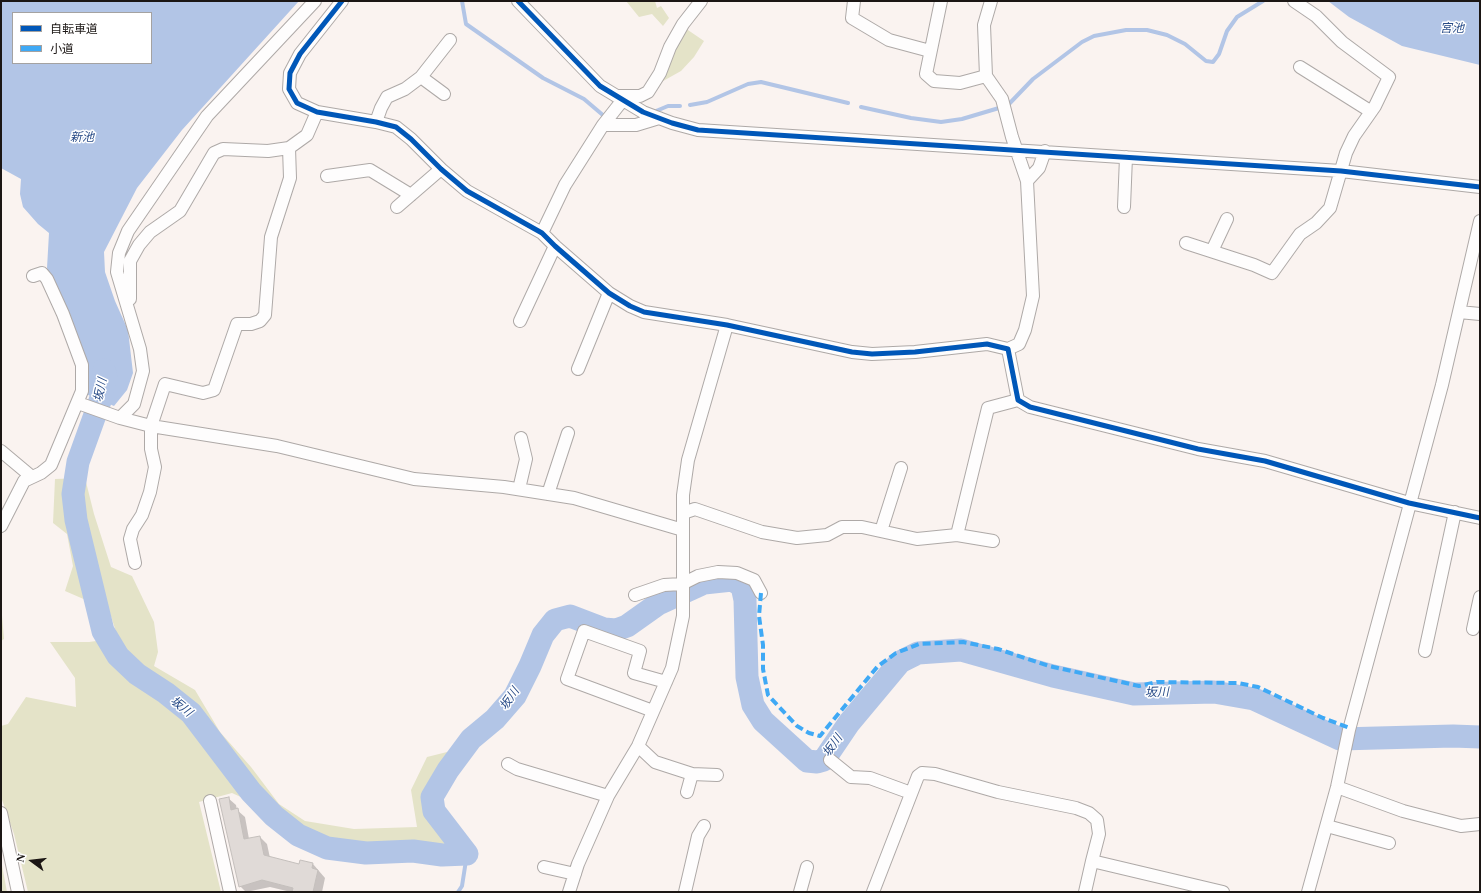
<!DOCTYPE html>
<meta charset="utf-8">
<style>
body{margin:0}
#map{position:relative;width:1481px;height:893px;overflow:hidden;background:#faf3f0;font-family:"Times New Roman","Noto Sans JP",serif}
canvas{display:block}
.frame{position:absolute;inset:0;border:2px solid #1b1614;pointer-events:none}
.legend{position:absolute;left:12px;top:12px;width:140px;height:52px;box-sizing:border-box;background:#fff;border:1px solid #a4a2a1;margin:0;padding:5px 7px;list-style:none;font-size:12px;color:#1b1614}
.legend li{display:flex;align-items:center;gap:8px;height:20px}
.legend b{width:20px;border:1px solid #a4a2a1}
.north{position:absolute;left:12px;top:841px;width:40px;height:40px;-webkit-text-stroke:3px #fff;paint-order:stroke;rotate:285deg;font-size:11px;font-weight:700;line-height:16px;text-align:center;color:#1b1614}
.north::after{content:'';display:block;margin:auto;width:14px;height:18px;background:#1b1614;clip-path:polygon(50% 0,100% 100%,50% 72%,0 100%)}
</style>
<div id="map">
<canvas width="1481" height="893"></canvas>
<div class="frame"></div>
<ul class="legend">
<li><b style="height:5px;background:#0057b8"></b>自転車道</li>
<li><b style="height:5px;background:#3fa9f5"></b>小道</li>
</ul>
<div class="north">N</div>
</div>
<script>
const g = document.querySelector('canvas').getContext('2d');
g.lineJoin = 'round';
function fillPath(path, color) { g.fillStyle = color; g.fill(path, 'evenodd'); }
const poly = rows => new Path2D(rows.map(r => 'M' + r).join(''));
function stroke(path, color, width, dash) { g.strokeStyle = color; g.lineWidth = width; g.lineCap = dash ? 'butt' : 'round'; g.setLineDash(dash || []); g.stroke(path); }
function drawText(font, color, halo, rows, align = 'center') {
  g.font = font + ' "Times New Roman","Noto Sans JP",serif'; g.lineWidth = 3; g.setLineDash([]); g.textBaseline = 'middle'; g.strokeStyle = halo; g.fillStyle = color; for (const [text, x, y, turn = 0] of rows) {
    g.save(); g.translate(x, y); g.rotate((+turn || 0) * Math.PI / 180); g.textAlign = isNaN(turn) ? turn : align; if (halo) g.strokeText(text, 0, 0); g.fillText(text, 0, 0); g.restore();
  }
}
const green = poly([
 [626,1,655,1,657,8,661,6,669,18,663,26,652,14,639,17],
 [685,28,704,41,694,57,681,71,656,85],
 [85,478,94,514,111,567,132,576,154,622,158,652,154,666,195,690,220,732,251,767,279,804,305,821,354,829,417,827,411,790,427,757,455,750,432,786,426,805,455,847,364,847,319,837,291,820,232,793,199,802,221,892,28,892,14,834,1,797,1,726,8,724,26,697,76,707,75,678,50,642,89,642,118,638,109,610,65,591,73,566,67,534,53,523,55,479],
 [1,604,4,639,1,641],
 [1,860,7,892,1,892]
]);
const water = poly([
 [1,1,299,1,182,130,137,188,104,252,105,272,115,301,128,330,133,373,127,390,114,406,86,394,89,385,88,368,70,315,47,268,49,233,38,224,23,207,20,194,21,179,1,168],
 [13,13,151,13,151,63,13,63],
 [1328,1,1480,1,1480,65,1402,46,1349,17]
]);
const shadow = poly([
 [228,798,236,805,237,810,245,817,249,839,260,837,267,844,270,858,300,865,301,861,313,864,325,878,322,892,291,892,270,887,246,892,240,886]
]);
const stream = poly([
 [462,1,466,24,543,78,584,99,604,116],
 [1009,104,1033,79,1082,42,1094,36,1126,30,1147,30,1167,35,1185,44,1206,61,1213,62,1219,54,1227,31,1237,17,1263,1],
 [690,105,707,102,748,84,761,82,848,103],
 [861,107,911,118,941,122,962,119,999,108],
 [656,111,668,106,680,106],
 [458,892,462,886,467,854]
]);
const river = poly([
 [104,370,106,376,100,401,78,462,73,494,76,520,103,631,118,656,137,674,166,693,191,713,251,792,274,816,298,835,327,848,366,853,413,851,442,855,467,854,434,811,432,797,448,770,471,739,495,719,515,696,530,666,543,635,555,620,570,616,604,629,616,630,627,626,658,604,704,583,732,580,742,586,745,600,747,677,753,705,763,721,807,761,817,762,824,760,849,723,900,662,918,653,961,650,1053,676,1134,694,1214,692,1254,699,1340,739,1453,736,1480,737]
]);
const building = poly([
 [229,797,231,810,238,808,244,839,260,836,264,855,299,864,300,860,313,863,312,868,318,870,313,892,292,892,293,888,262,880,239,887,219,799,229,797]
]);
const street = poly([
 [342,1,300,54,290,73,289,89,297,103,317,112,376,122,396,127,411,139,441,169,467,191,542,233,555,246,609,293,630,306,644,312,727,325,852,352,872,354,915,352,987,344,1008,349,1018,400,1030,407,1198,449,1265,461,1409,503,1480,518],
 [518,1,600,86,643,112,672,123,698,130,1341,171,1480,187],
 [854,1,852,18,889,40,930,51],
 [941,1,926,74,934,81,960,83,986,76],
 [991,1,984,25,986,76,1002,99,1012,137,1027,181,1033,296,1025,330,1019,344,1008,349],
 [1300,67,1370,111],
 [421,77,444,94],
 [616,96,640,96,648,92,660,73,670,47,683,24,701,1],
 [376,122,381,108,387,97,405,89,421,77,450,40],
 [603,125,622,101],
 [327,176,370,170,411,195],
 [1027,181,1039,168,1045,151],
 [397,207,441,169],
 [1124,207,1126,157],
 [542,233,565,185,603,125,636,125,659,118],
 [1186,243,1254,265,1272,273,1300,234,1316,223,1330,208,1346,153,1354,136,1375,106,1389,77,1342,42,1316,16,1294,1],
 [1212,251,1227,219],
 [130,299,130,261,139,245,150,232,180,211,214,153,223,149,268,151,289,148,307,135,317,112],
 [1459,312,1480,314],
 [520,321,555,246],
 [578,369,609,293],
 [78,403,120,418,151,426,277,446,414,479,504,487,574,498,683,530],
 [120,418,134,404,143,371,140,349,117,272,119,253,128,231,207,116,315,1],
 [1,451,32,477],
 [519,489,526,459,521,438],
 [548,494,568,433],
 [683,513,695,509,762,532,797,538,827,535,842,527,862,527,917,539,957,535,988,408,1018,400],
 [1,526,24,481,41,473,51,465,82,391,82,365,63,314,47,279,42,273,33,276],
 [881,531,901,468],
 [957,535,993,541],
 [135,563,130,539,133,529,142,515,150,492,155,467,151,449,151,426,165,384,203,393,214,390,237,324,251,324,260,321,265,315,271,237,290,178,289,148],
 [635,595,664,585,682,584,698,576,718,572,737,573,754,580,761,593],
 [1473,629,1480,597],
 [1425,651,1455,512],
 [653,711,567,679,584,631,640,651,634,673,666,682],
 [638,746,655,762,692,774,717,775],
 [830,760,851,777,870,778,911,793],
 [508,764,517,769,608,796],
 [1337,787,1403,811,1461,826,1480,824],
 [687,792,692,774],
 [210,801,230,892],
 [1,813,18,892],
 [1327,826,1389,843],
 [544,867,575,874],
 [569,892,578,864,608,796,638,746,672,668,683,616,683,495,688,460,727,325],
 [685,892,698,836,704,826],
 [800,892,807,867],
 [873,892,918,776,922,773,935,774,998,792,1076,808,1089,813,1097,820,1099,834,1092,861,1223,892],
 [1085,892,1092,861],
 [1308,892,1337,787,1349,730,1442,385,1480,221]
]);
const quiet = poly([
 [761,593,759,616,763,645,763,669,768,695,797,726,809,733,820,736,878,666,896,653,919,644,963,642,998,649,1049,666,1139,686,1157,682,1238,683,1258,687,1323,718,1350,728]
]);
const cycleway = poly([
 [342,1,300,54,290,73,289,89,297,103,317,112,376,122,396,127,411,139,441,169,467,191,542,233,555,246,609,293,630,306,644,312,727,325,852,352,872,354,915,352,987,344,1008,349,1018,400,1030,407,1198,449,1265,461,1409,503,1480,518],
 [518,1,600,86,643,112,672,123,698,130,1341,171,1480,187]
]);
const waterNames = [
 ["宮池",1452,29],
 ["新池",82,138],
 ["坂川",101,390,-78],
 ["坂川",1157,693,-2],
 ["坂川",510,699,-55],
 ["坂川",181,707,39],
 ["坂川",833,746,-54]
];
fillPath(green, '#e4e3c8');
fillPath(water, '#b2c5e6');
fillPath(shadow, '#0003');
stroke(stream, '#b2c5e6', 4);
stroke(river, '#b2c5e6', 23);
fillPath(building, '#e0dad7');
stroke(building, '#c4bfbc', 1);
stroke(street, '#aea9a7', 14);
stroke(street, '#fefdfd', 12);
stroke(quiet, '#3fa9f5', 4, [8, 4]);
stroke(cycleway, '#0057b8', 5);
drawText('italic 12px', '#284b87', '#fff', waterNames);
</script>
